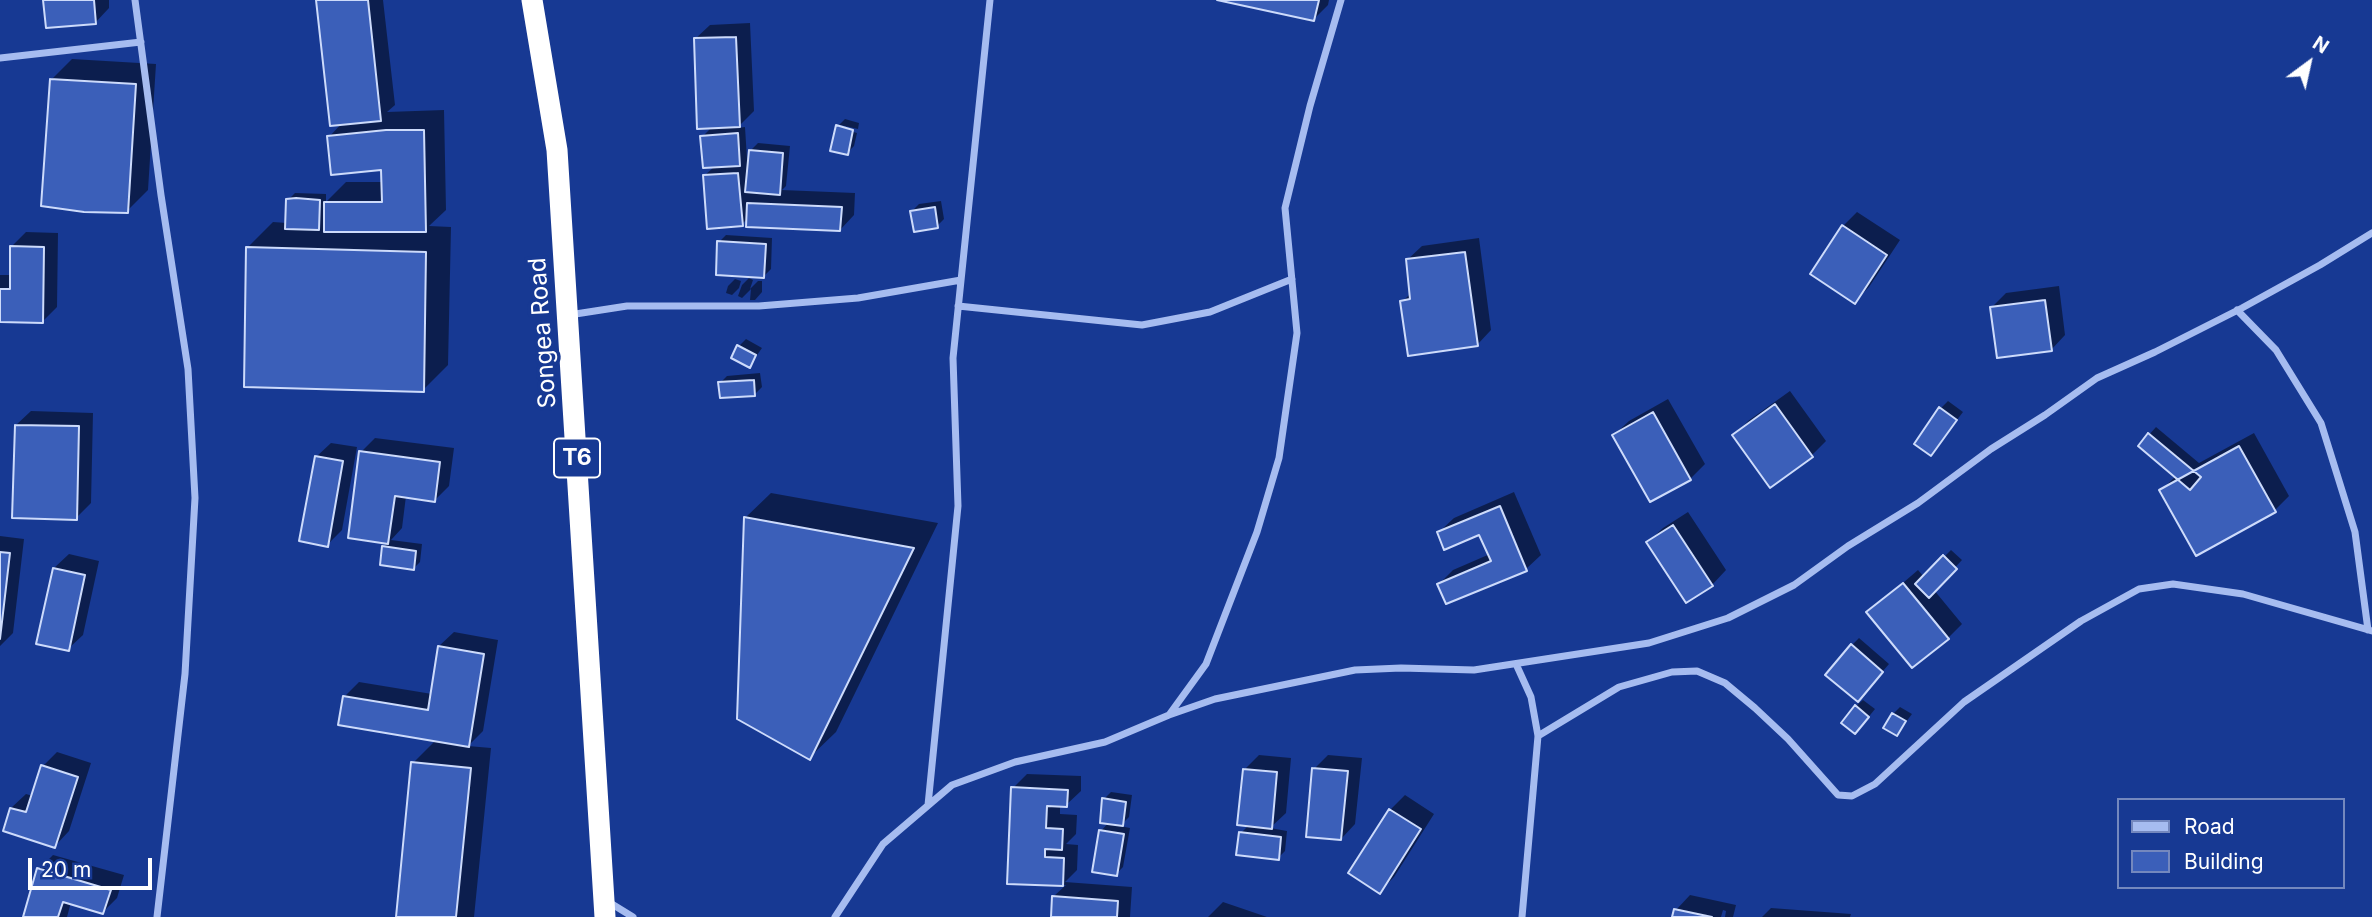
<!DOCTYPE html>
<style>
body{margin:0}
#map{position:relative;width:2372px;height:917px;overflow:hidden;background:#173993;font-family:Inter,sans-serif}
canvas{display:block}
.legend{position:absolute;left:2117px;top:798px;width:228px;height:91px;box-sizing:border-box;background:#173993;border:2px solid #7488be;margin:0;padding:9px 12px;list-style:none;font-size:21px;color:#fff}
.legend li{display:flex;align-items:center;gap:14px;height:35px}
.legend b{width:35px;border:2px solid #7488be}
.north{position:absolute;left:2274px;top:28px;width:70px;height:70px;-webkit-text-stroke:5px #173993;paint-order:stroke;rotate:33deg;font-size:19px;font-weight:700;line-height:28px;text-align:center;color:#fff}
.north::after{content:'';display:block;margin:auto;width:24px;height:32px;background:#fff;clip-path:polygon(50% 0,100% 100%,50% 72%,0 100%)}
.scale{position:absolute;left:28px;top:858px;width:124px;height:32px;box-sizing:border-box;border:4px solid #fff;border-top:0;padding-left:9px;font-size:21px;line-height:24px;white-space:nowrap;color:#fff;-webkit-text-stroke:5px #173993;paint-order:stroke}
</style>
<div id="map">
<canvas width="2372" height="917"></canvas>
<ul class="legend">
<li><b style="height:9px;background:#a6bcf0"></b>Road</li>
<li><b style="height:19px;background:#3b5fb9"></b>Building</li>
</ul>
<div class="north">N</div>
<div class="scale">20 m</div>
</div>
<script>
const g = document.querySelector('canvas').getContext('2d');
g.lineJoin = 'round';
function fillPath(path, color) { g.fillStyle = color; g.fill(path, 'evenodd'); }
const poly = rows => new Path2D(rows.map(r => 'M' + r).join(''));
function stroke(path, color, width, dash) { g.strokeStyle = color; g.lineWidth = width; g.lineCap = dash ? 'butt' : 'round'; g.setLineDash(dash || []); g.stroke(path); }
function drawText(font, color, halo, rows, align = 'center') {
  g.font = font + ' Inter,sans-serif'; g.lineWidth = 7; g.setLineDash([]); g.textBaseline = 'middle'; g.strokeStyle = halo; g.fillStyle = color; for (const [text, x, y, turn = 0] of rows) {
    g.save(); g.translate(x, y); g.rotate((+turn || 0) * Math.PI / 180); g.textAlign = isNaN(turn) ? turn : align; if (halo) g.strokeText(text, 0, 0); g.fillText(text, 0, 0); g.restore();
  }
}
const shadow = poly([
 [45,0,109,0,109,8,95,23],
 [317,0,383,0,395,105,387,112,444,110,446,210,429,226,451,227,448,365,423,390,247,248,273,222,287,223,288,200,295,193,326,194,326,202,346,182,383,182,382,168,329,137,342,123],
 [1222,0,1329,0,1328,5,1314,19],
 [750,23,754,111,737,128,745,127,747,159,750,159,751,150,758,143,790,146,786,186,782,190,855,193,854,215,840,230,748,218,742,224,704,176,715,166,702,137,713,126,695,39,710,25],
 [72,59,156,64,148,190,127,211,51,80],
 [845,119,859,123,858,129,840,125,840,128,857,133,854,146,847,153,838,126],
 [941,201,944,219,937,226,912,211,919,204],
 [1857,212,1900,240,1869,287,1855,301,1843,226],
 [26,232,58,233,57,307,42,322,0,321,0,275,12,275,12,246],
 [726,235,772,238,771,269,764,276,719,242],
 [1479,238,1491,330,1477,345,1402,302,1411,293,1407,260,1422,246],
 [749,278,753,280,750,289,758,281,762,281,762,292,755,300,750,300,751,289,742,298,738,296,742,285],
 [735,279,741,281,739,288,732,295,726,293,728,286],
 [2059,286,2065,335,2051,350,1992,307,2006,293],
 [746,339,762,348,750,365,739,346],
 [760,373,762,387,755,394,720,383,727,376],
 [1790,391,1826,441,1812,455,1771,486,1734,436,1748,421],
 [1668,399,1705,464,1690,479,1614,435,1629,421],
 [1948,401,1963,412,1931,454,1941,408],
 [31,411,93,413,91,503,76,518,16,425],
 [2156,427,2199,463,2254,433,2289,496,2275,510,2161,490,2176,476,2140,445],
 [375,438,454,448,449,486,435,500,406,496,402,528,391,540,422,544,420,562,413,569,384,547,388,543,350,537,361,452],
 [331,443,357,447,342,530,327,545,316,457],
 [1514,492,1541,555,1526,569,1439,584,1453,570,1490,554,1480,532,1439,532,1454,518],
 [771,493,938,523,836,732,810,757,745,518],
 [1688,512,1726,570,1712,585,1648,542,1663,528],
 [0,536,24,539,13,633,0,646],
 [1951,550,1962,560,1934,590,1962,624,1948,638,1869,612,1918,570,1924,577],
 [69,554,99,561,83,635,68,649,54,568],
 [454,632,498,640,483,731,468,746,491,748,474,917,397,917,413,763,436,740,345,696,359,682,432,694,439,646],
 [1859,638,1889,664,1865,692,1852,645],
 [1863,700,1875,709,1862,725,1856,706],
 [1900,707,1912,714,1897,734,1893,714],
 [57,752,91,763,69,831,55,846,11,808,26,794,33,796,43,766],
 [1259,755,1291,758,1286,813,1270,828,1287,831,1285,851,1278,858,1241,833,1249,825,1245,769],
 [1328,755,1362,758,1355,824,1341,839,1314,769],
 [1027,774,1081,776,1081,791,1066,805,1060,805,1060,814,1077,815,1076,834,1066,844,1078,845,1077,870,1065,882,1132,887,1130,917,1053,917,1054,896,1066,885,1009,882,1013,788],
 [1111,792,1132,795,1129,817,1120,826,1130,828,1123,867,1116,874,1101,831,1109,822,1104,799],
 [1405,795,1434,814,1394,877,1379,892,1350,873,1390,810],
 [53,855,124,875,117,898,103,912,71,902,67,917,25,917,39,869],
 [1690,895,1736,905,1733,917,1725,917,1726,911,1723,910,1721,917,1674,917,1676,910],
 [1223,902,1267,917,1208,917],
 [1771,908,1851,914,1850,917,1762,917]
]);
const building = poly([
 [43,0,94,0,96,24,46,28,43,0],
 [316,0,368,0,381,121,330,126,316,0],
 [1217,0,1319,0,1314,21,1217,0],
 [736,37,740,127,697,129,694,38,736,37],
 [50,79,136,84,128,213,84,212,41,206,50,79],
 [836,125,853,130,848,155,830,151,836,125],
 [386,130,424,130,426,232,324,232,324,202,382,202,381,170,331,175,327,136,386,130],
 [738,133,740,166,703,168,700,136,738,133],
 [749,150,783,153,780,195,745,192,749,150],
 [738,173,743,226,707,229,703,175,738,173],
 [296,198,320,200,319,230,285,229,286,199,296,198],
 [747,203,842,207,840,231,746,227,747,203],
 [935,207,938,228,914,232,910,211,935,207],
 [1842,225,1887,255,1855,304,1810,274,1842,225],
 [717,241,766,244,764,278,716,275,717,241],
 [10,246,44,247,43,323,0,322,0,289,10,289,10,246],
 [246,247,426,252,424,392,244,387,246,247],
 [1465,252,1478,346,1408,356,1400,301,1410,299,1406,259,1465,252],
 [2045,300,2052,351,1997,358,1990,307,2045,300],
 [737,345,756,355,750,368,731,358,737,345],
 [754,380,755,396,720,398,718,382,754,380],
 [1775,404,1813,457,1770,488,1732,435,1775,404],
 [1939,407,1957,420,1931,456,1914,444,1939,407],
 [1653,412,1691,480,1650,502,1612,435,1653,412],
 [15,425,79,426,77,520,12,518,15,425],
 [2148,433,2201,477,2190,490,2138,446,2148,433],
 [2239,446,2276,512,2196,556,2159,490,2239,446],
 [359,451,440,462,435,502,395,496,388,544,348,538,359,451],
 [315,456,343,461,328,547,299,541,315,456],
 [1500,506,1527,571,1446,604,1437,584,1491,561,1479,535,1444,550,1437,532,1500,506],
 [744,517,914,548,810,760,737,719,744,517],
 [1673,525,1713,586,1686,603,1646,542,1673,525],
 [382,546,416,551,414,570,380,565,382,546],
 [0,552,10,553,0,639,0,552],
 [1943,555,1957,569,1929,598,1915,584,1943,555],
 [53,568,85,575,69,651,36,644,53,568],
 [1903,583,1949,639,1912,668,1866,612,1903,583],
 [1851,644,1883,672,1858,702,1825,675,1851,644],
 [438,646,484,654,469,747,338,725,343,696,428,710,438,646],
 [1855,705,1869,717,1855,734,1841,723,1855,705],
 [1892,713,1906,721,1897,736,1883,728,1892,713],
 [411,762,471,768,456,917,396,917,411,762],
 [41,765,78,777,55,848,3,831,10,808,26,812,41,765],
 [1312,768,1348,771,1341,840,1306,837,1312,768],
 [1243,769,1277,772,1272,829,1237,825,1243,769],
 [1011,787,1068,790,1067,807,1047,806,1046,828,1063,829,1062,850,1045,849,1045,857,1064,858,1063,886,1007,884,1011,787],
 [1102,798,1126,802,1123,826,1100,823,1102,798],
 [1389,809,1421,829,1380,894,1348,873,1389,809],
 [1099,830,1124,834,1117,876,1092,872,1099,830],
 [1239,832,1281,837,1279,860,1236,855,1239,832],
 [37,868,111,890,103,914,63,902,58,917,23,917,37,868],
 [1052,896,1118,901,1117,917,1051,917,1052,896],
 [1674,909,1712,917,1672,917,1674,909]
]);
const street = poly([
 [135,0,161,195,188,369,195,498,185,674,157,917],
 [0,58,141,42],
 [958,306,1142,325,1210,312,1292,279],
 [2237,310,2276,350,2321,423,2355,532,2368,630],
 [569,315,627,306,759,306,858,298,961,280],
 [1516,664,1531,697,1538,736,1522,917],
 [1169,715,1215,699,1355,670,1401,668,1474,670,1649,643,1728,618,1794,585,1848,546,1918,503,1991,449,2045,415,2097,378,2155,352,2242,308,2320,265,2372,233],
 [1538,736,1619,687,1672,672,1697,671,1725,683,1755,708,1788,739,1838,795,1852,796,1875,784,1964,702,2081,621,2139,589,2173,584,2243,594,2372,631],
 [928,805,958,506,953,358,990,0],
 [607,901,633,917],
 [835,917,883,844,952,785,1015,762,1105,742,1169,715,1206,664,1257,532,1279,458,1297,333,1285,208,1310,106,1341,0]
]);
const highway = poly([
 [532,0,557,150,605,917]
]);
const shields = [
 [577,458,46]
];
const shieldNames = [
 ["T6",577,458]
];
const streetNames = [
 ["Songea Road",543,333,-94]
];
fillPath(shadow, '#0007');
fillPath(building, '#3b5fb9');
stroke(building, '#cddbfb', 2);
stroke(street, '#a6bcf0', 7);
stroke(highway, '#fff', 21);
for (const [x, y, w] of shields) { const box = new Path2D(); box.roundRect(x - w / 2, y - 19.5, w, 39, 5); g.fillStyle = '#173993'; g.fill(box); stroke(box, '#fff', 2); }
drawText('bold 23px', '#fff', null, shieldNames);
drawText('24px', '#fff', '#173993', streetNames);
</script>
